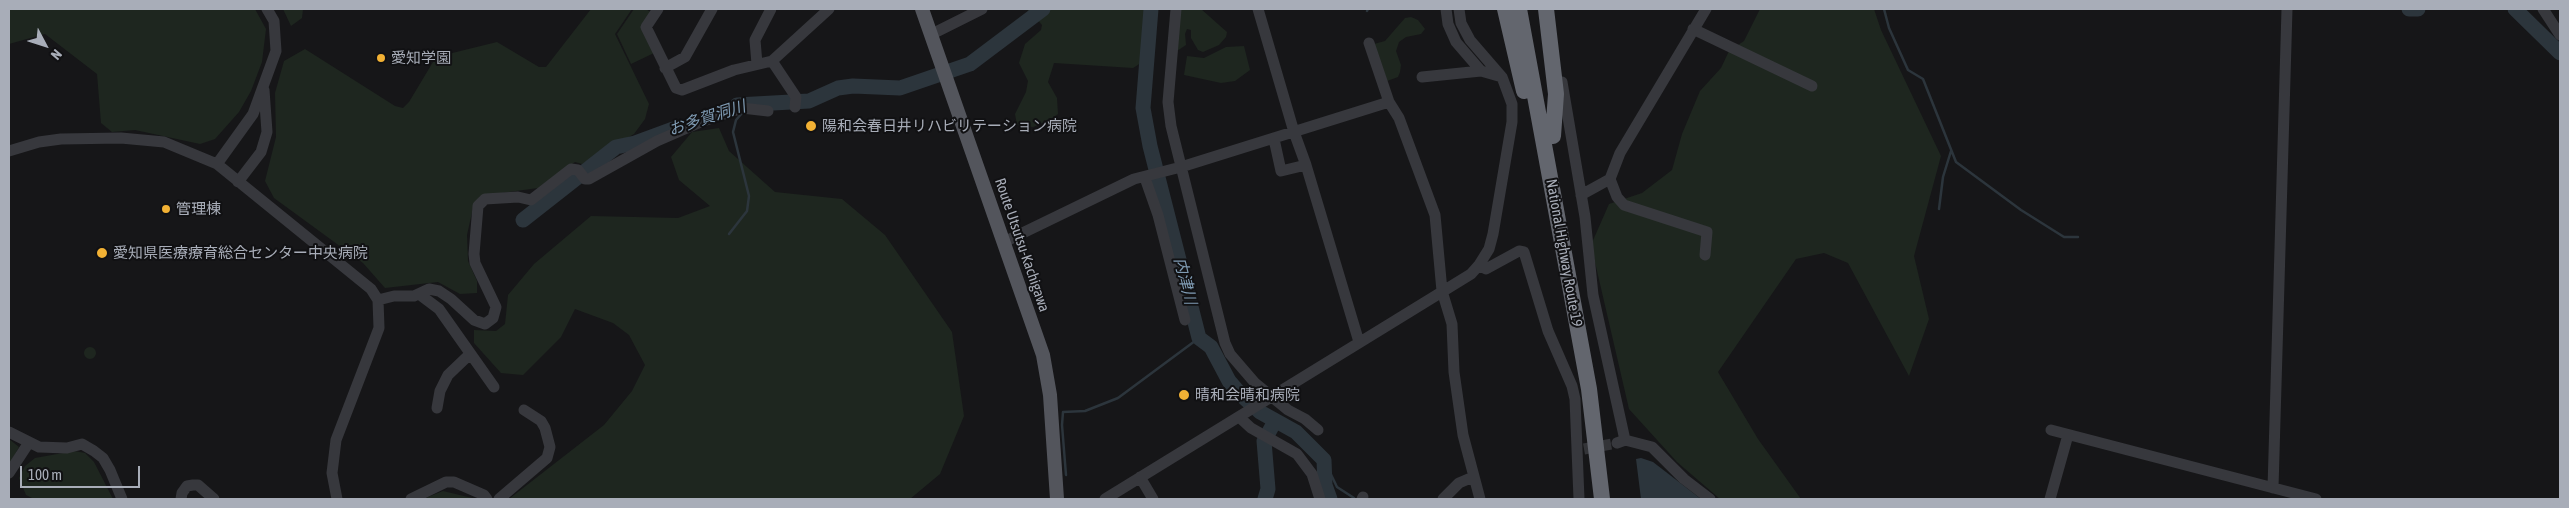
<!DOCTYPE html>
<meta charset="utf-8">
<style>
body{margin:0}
#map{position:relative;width:2569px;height:508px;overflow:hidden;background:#161618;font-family:"Asap Condensed",sans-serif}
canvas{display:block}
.frame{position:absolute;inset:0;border:10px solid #a8adb8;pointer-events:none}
.north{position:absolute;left:20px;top:20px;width:50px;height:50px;-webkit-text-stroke:4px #111113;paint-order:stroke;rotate:130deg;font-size:14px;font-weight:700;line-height:20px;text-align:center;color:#a8adb8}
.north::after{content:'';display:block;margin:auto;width:18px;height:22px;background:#a8adb8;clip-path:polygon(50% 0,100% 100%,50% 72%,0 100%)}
.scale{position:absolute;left:20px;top:466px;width:120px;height:22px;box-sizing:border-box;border:2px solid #a8adb8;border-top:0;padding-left:6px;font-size:15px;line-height:18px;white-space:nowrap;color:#a8adb8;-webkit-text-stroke:4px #111113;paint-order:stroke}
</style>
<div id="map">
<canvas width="2569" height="508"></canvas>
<div class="frame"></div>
<div class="north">N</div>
<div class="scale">100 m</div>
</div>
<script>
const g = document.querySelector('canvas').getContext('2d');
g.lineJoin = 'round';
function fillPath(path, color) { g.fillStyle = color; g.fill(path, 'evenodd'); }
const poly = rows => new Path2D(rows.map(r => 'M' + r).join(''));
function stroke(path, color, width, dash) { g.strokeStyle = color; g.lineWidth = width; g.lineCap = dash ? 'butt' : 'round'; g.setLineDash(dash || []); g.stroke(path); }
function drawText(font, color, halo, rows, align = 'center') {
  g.font = font + ' "Asap Condensed","Noto Sans JP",sans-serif'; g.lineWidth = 4; g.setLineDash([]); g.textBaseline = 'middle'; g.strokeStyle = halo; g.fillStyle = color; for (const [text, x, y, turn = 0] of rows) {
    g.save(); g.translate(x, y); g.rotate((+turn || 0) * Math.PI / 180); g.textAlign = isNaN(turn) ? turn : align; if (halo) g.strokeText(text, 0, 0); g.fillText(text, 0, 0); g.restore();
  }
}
const green = poly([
 [9,9,255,9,266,29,262,62,251,91,239,112,215,139,200,144,135,130,112,132,101,123,97,74,45,34,9,44],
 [283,9,303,9,302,18,291,26],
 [591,9,632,9,615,34,649,104,645,119,634,134,582,164,575,162,538,188,480,196,473,208,467,235,468,261,477,281,477,293,460,294,438,282,385,288,363,263,274,198,265,181,276,137,275,93,284,61,305,49,395,106,403,108,409,102,436,57,497,42,539,67,546,67],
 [634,9,646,9,652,13,643,28,654,53,631,64,617,34],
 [1028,9,1148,9,1144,52,1141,63,1133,68,1054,63,1048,82,1057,98,1058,114,1048,121,1033,127,1017,125,1015,114,1026,92,1028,81,1019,63,1025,44,1041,30,1042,25,1035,17,1027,16],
 [1178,9,1201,9,1227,32,1226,37,1219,45,1203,52,1198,50,1191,38,1191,30,1187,29,1185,34,1186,45,1177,51],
 [1760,9,1874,9,1881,30,1941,156,1914,256,1929,319,1909,376,1848,263,1824,253,1796,259,1718,372,1758,439,1801,499,1720,499,1677,462,1629,409,1591,245,1609,204,1642,193,1672,170,1682,134,1700,91,1721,68,1729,51,1744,41],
 [1411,17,1418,20,1425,29,1421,34,1406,37,1399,42,1396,51,1401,65,1400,72,1398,77,1387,81,1374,44,1385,41,1405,18],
 [1244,46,1250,70,1235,81,1221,83,1184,75,1187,56,1204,58,1226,47],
 [719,128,729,151,775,192,842,199,885,235,952,332,964,416,940,474,910,499,509,499,604,425,632,391,645,365,629,335,613,323,575,309,561,337,523,375,501,373,474,343,474,330,496,331,505,324,508,295,534,264,591,216,678,218,710,206,679,180,671,157,692,132],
 '84 353a6 6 0 1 1 12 0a6 6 0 1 1-12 0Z',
 [9,439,19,447,9,465],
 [74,451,85,453,94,462,113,499,34,499,26,495,19,478,25,466,35,458],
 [443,491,468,497,477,499,423,499]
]);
const water = poly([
 [1641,458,1653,462,1701,499,1641,499,1636,459]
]);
const stream = poly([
 [1884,9,1889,28,1908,70,1923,79,1956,162,2021,210,2064,237,2078,237],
 [1367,11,1368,9],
 [1939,209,1943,177,1951,151],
 [729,234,747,211,749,196,733,132,736,120,743,112],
 [1324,460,1337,487,1354,498],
 [1066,475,1062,425,1063,412,1085,411,1118,398,1199,338]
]);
const river = poly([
 [1151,9,1143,108,1150,146,1199,338,1211,347,1229,381,1241,395,1260,412,1296,432,1324,460,1325,485,1330,499],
 [2409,9,2418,9],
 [2515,9,2560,53],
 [737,105,809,101,838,88,853,86,900,88,970,64,1043,9],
 [523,220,616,147,635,143,673,129],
 [1265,499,1268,489,1264,441,1275,421]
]);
const minorTunnel = poly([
 [1584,449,1617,443]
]);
const minor = poly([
 [658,9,646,27,676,88,682,90,734,70,772,61,829,9],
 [1176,9,1168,102,1171,126,1225,343,1230,354,1255,383,1288,410,1305,419,1318,430],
 [1258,9,1294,132,1306,165,1359,342],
 [1446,9,1448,24,1456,42,1481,71,1502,77],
 [2543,9,2560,35],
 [1693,29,1812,86],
 [932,34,982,9],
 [1369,43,1389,102,1399,118,1435,215,1442,291,1452,324,1454,372,1463,435,1480,499],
 [772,61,796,97,795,107],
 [757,64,755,40,771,9],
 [665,68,685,57,712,9],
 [1422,77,1481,71],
 [1562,82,1585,217,1593,295,1625,440],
 [1274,139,1281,171,1306,165],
 [9,151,39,142,61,139,121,138,164,142,217,164,371,289,378,300,379,328,336,440,332,473,337,499],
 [217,164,253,114,276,51,274,21,267,9],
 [1145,178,1158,215,1185,320],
 [1610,179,1617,197,1624,205,1707,232,1705,255],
 [238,182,261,152,267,132,264,90],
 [1581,195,1610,179,1620,153,1706,9],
 [1004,242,1134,179,1181,167,1389,102],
 [1479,265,1486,269,1519,251,1524,252,1548,331,1572,386,1575,399,1579,499],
 [419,294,439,309,494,387],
 [378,300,394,296,414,296,429,289,439,291,451,299,474,320,485,324,493,318,496,307,475,263,474,254,478,206,485,199,518,197,531,200,571,169,578,170,585,179,589,179,657,141,703,121,742,108,768,111],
 [437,408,440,391,448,375,470,354],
 [1239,417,1251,428,1297,454,1312,474,1320,499],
 [2051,430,2316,499],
 [9,432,39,447,67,448,82,444,94,451,103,458,110,470,122,499],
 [1617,443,1625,440,1652,447,1684,479,1710,499],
 [9,473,28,444],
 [1140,477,1153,499],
 [2273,488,2287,9],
 [181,499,182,493,187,486,193,485,198,485,214,499],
 [411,499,446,482,454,482,484,495,487,499],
 [499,499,547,458,550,447,545,428,541,421,524,410],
 [1105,499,1471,274,1479,265,1489,249,1493,234,1512,122,1512,104,1502,77,1470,40,1461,23,1459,9],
 [1362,499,1363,497],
 [1443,499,1459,483,1473,477],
 [2050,499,2068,435]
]);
const major = poly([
 [922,9,1043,355,1050,395,1057,499]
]);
const highway = poly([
 [1505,9,1524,91],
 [1519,9,1589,389,1602,499],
 [1546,9,1556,94,1553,136]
]);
const markers = [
 [381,58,5,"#f2b134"],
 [811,126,6,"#f2b134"],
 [166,209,5,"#f2b134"],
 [102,253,6,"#f2b134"],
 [1184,395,6,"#f2b134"]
];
const poiNames = [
 ["愛知学園",391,58],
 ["陽和会春日井リハビリテーション病院",822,126],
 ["管理棟",176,209],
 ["愛知県医療療育総合センター中央病院",113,253],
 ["晴和会晴和病院",1195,395]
];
const streetNames = [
 ["Route Utsutsu-Kachigawa",1022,245,71],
 ["National Highway Route 19",1564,253,80]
];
const waterNames = [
 ["お多賀洞川",707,118,-18],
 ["内津川",1185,281,76]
];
fillPath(green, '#1e261f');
fillPath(water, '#2c353c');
stroke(stream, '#2c353c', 2.5);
stroke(river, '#2c353c', 15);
stroke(minorTunnel, '#333438', 11, [11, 5.5]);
stroke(minor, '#37383d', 11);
stroke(major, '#53555c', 14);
stroke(highway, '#63666e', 16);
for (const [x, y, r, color] of markers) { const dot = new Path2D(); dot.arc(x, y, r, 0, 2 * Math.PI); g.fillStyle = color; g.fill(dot); stroke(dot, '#111113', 2); }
drawText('15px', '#a8adb8', '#111113', poiNames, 'left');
drawText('15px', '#a8adb8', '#111113', streetNames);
drawText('italic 16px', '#7f9bb3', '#111113', waterNames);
</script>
